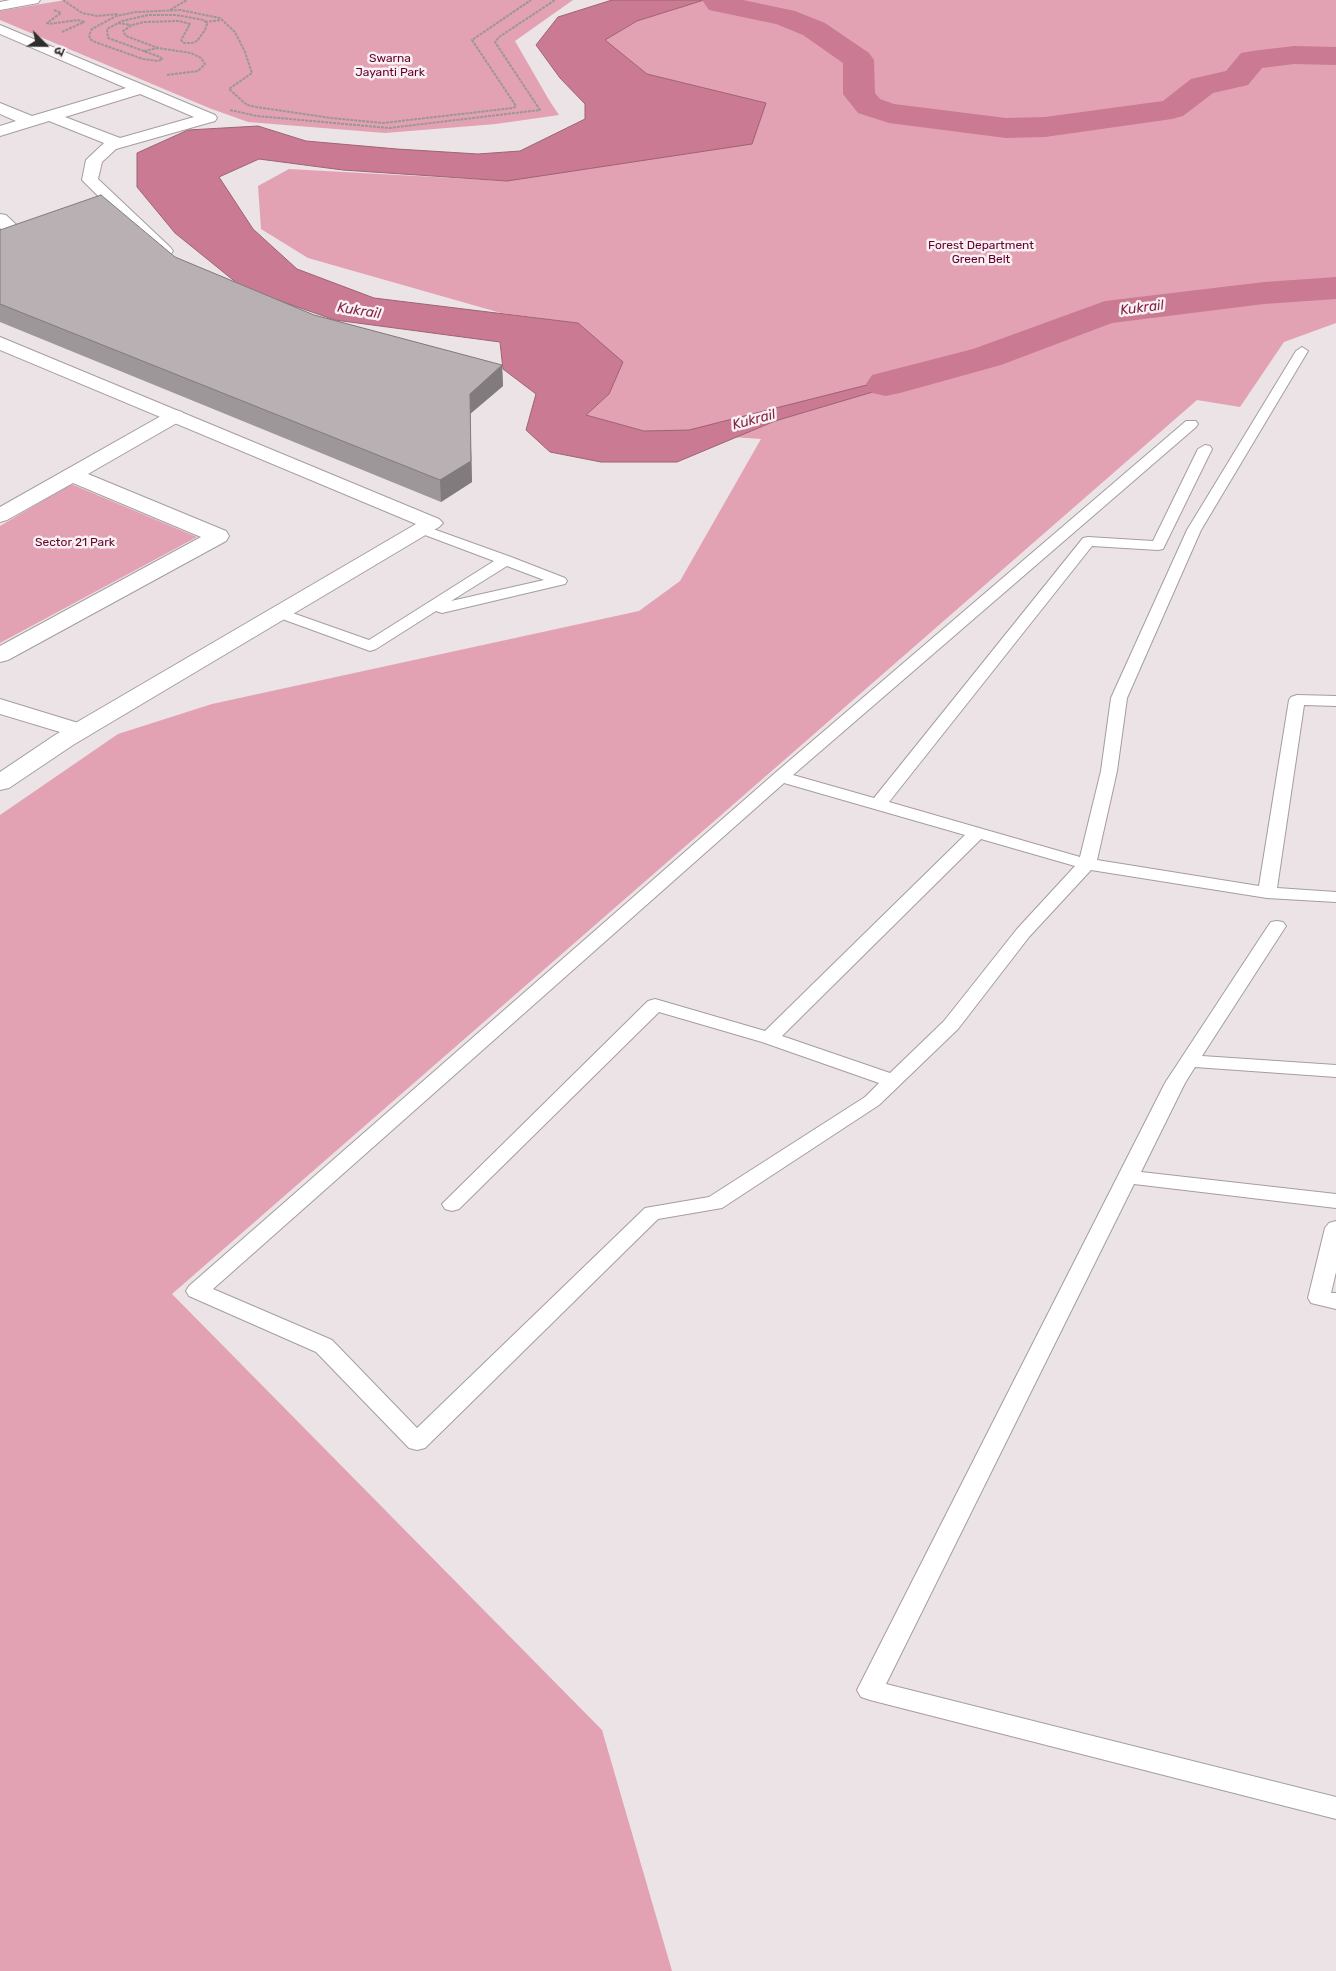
<!DOCTYPE html>
<meta charset="utf-8">
<style>
body{margin:0}
#map{position:relative;width:1336px;height:1971px;overflow:hidden;background:#ebe3e5;font-family:Rubik,"Noto Sans Devanagari",sans-serif}
canvas{display:block}
.north{position:absolute;left:20px;top:20px;width:50px;height:50px;-webkit-text-stroke:4px #f9f0f2;paint-order:stroke;rotate:113deg;font-size:14px;font-weight:700;line-height:20px;text-align:center;color:#2f2c2d}
.north::after{content:'';display:block;margin:auto;width:18px;height:22px;background:#2f2c2d;clip-path:polygon(50% 0,100% 100%,50% 72%,0 100%)}
</style>
<div id="map">
<canvas width="1336" height="1971"></canvas>
<div class="north">उ</div>
</div>
<script>
const g = document.querySelector('canvas').getContext('2d');
g.lineJoin = 'round';
function fillPath(path, color) { g.fillStyle = color; g.fill(path, 'evenodd'); }
const poly = rows => new Path2D(rows.map(r => 'M' + r).join(''));
function stroke(path, color, width, dash) { g.strokeStyle = color; g.lineWidth = width; g.lineCap = dash ? 'butt' : 'round'; g.setLineDash(dash || []); g.stroke(path); }
function drawText(font, color, halo, rows, align = 'center') {
  g.font = font + ' Rubik,sans-serif'; g.lineWidth = 5; g.setLineDash([]); g.textBaseline = 'middle'; g.strokeStyle = halo; g.fillStyle = color; for (const [text, x, y, turn = 0] of rows) {
    g.save(); g.translate(x, y); g.rotate((+turn || 0) * Math.PI / 180); g.textAlign = isNaN(turn) ? turn : align; if (halo) g.strokeText(text, 0, 0); g.fillText(text, 0, 0); g.restore();
  }
}
const green = poly([
 [65,0,573,0,515,41,549,100,559,115,496,124,385,133,248,122,209,108,0,20,0,11],
 [704,0,1336,0,1336,323,1284,342,1240,407,1197,400,172,1294,602,1730,672,1971,0,1971,0,815,118,734,212,704,639,611,680,581,761,439,644,431,585,415,609,394,578,323,501,313,308,258,261,229,258,186,289,169,507,181,766,103,647,74,604,40,637,21],
 [71,484,197,537,0,643,0,526]
]);
const water = poly([
 [612,0,704,0,637,21,605,40,647,74,766,103,752,144,507,181,343,170,259,159,219,177,253,229,297,269,374,298,578,323,623,362,609,394,586,415,644,431,689,430,934,368,964,363,940,372,775,421,677,462,601,462,550,452,526,430,536,394,503,369,500,342,335,320,243,288,175,233,137,187,137,153,188,130,258,126,306,141,397,149,478,154,520,151,585,119,585,104,560,78,536,45,558,17,612,0]
]);
const river = poly([
 [702,0,743,0,795,11,825,23,869,53,874,60,875,93,880,99,894,104,1006,118,1045,117,1163,101,1191,79,1226,71,1241,53,1252,51,1294,46,1336,47,1336,65,1294,64,1262,68,1248,85,1213,93,1183,116,1172,119,1045,137,1006,138,889,123,858,113,843,94,843,63,803,35,776,24,709,10,702,0],
 [1336,277,1336,299,1264,304,1112,323,1001,365,900,393,886,396,872,393,866,384,872,375,973,349,1105,301,1264,282,1336,277]
]);
const path = poly([
 [63,0,82,13,97,16,118,14],
 [54,10,61,13,47,23,49,24,78,20,84,22,62,32],
 [170,10,187,0],
 [205,22,221,20],
 [118,23,131,25],
 [144,51,158,48],
 [167,75,198,71,205,64,201,58,191,53,158,48,126,36,123,31,132,25,144,22,179,21,190,24,181,40,184,43,192,43,197,41,205,30,207,24,204,20,176,15,148,15,122,21,107,29,108,38,160,57,162,59,158,61,143,59,95,42,90,39,89,35,92,29,116,16,136,12,180,10,220,18,235,32,245,52,252,73,229,89,247,105,256,107,331,118,383,123,513,108,516,106,472,40,531,0],
 [230,110,257,116,389,128,540,110,495,42,499,37,555,0]
]);
const lane = poly([
 [1302,347,1308,351,1201,530,1127,698,1117,771,1097,860,1259,886,1289,700,1291,697,1297,695,1336,696,1336,706,1304,705,1277,888,1336,892,1336,902,1267,898,1091,870,1029,937,958,1029,879,1105,722,1208,658,1219,425,1448,417,1450,409,1448,316,1352,189,1296,186,1291,189,1286,775,773,1186,421,1196,421,1198,424,1196,427,793,775,874,798,1083,538,1088,537,1153,541,1198,449,1205,445,1210,446,1212,449,1163,549,1158,550,1092,546,889,802,1080,857,1101,771,1111,698,1187,530,1296,351,1302,347],
 [784,783,965,835,765,1031,662,1001,655,999,648,1001,442,1204,445,1209,452,1211,459,1209,659,1012,762,1042,879,1083,865,1097,709,1197,645,1208,417,1428,332,1340,213,1289,784,783],
 [981,839,1075,866,1017,929,944,1021,890,1073,782,1036,981,839],
 [422,525,511,557,565,578,567,581,565,584,442,613,436,611,376,649,370,651,274,616,271,613,274,610,284,610,369,640,494,561,417,532,415,529,417,526,422,525],
 [507,566,544,580,451,601,507,566],
 [1277,921,1283,922,1286,926,1202,1056,1336,1065,1336,1077,1195,1067,1185,1083,1141,1172,1336,1194,1336,1208,1134,1184,886,1684,1336,1797,1336,1819,870,1700,861,1697,857,1690,1165,1083,1268,926,1271,922,1277,921],
 [1336,1221,1336,1272,1331,1293,1336,1293,1336,1309,1311,1303,1308,1298,1325,1228,1329,1223,1336,1221]
]);
const street = poly([
 [0,25,215,115,217,118,215,121,116,149,102,162,98,179,170,247,173,251,170,255,164,256,158,255,82,180,86,160,104,143,49,121,0,136,0,126,16,121,0,114,0,103,32,116,126,88,0,34,0,25],
 [140,94,194,117,120,138,65,117,140,94],
 [0,214,6,215,24,232,27,236,24,240,18,241,12,240,0,228,0,214],
 [175,410,182,412,185,416,182,420,88,474,226,531,229,536,226,541,8,660,0,662,0,646,201,537,73,483,7,520,0,522,0,507,168,412,175,410],
 [0,699,88,726,92,731,88,736,80,738,0,714,0,699]
]);
const secondary = poly([
 [10,0,40,0,38,3,0,10,0,2,10,0],
 [0,337,439,519,443,523,439,527,73,745,9,788,0,790,0,772,55,735,416,524,0,350,0,337]
]);
const wall = poly([
 [0,230,175,257,314,315,502,365,503,386,470,414,472,482,441,502,0,322]
]);
const shadedWall = poly([
 [502,365,503,386,470,414,472,482,441,502,440,480,470,394]
]);
const building = poly([
 [101,195,175,257,314,315,502,365,470,394,471,461,440,480,0,304,0,230,101,195]
]);
const farParknames = [
 ["Swarna",390,59],
 ["Jayanti Park",390,73],
 ["Forest Department",981,246],
 ["Green Belt",981,260],
 ["Sector 21 Park",75,543]
];
const farWaternames = [
 ["Kukrail",1142,308,-7],
 ["Kukrail",359,311,9],
 ["Kukrail",754,420,-15]
];
fillPath(green, '#e2a2b4');
fillPath(water, '#ca7a93');
stroke(water, '#9c6374', 1);
fillPath(river, '#ca7a93');
stroke(lane, '#a59d9f', 2);
stroke(street, '#a59d9f', 2);
stroke(secondary, '#a59d9f', 2);
stroke(path, '#9c9697', 2, [3, 1]);
fillPath(lane, '#fff');
fillPath(street, '#fff');
fillPath(secondary, '#fff');
fillPath(wall, '#9e9799');
fillPath(shadedWall, '#817b7d');
fillPath(building, '#b8b0b2');
stroke(building, '#817b7d', 1);
drawText('12px', '#640031', '#f9f0f2', farParknames);
drawText('italic 14px', '#85254c', '#f9f0f2', farWaternames);
</script>
